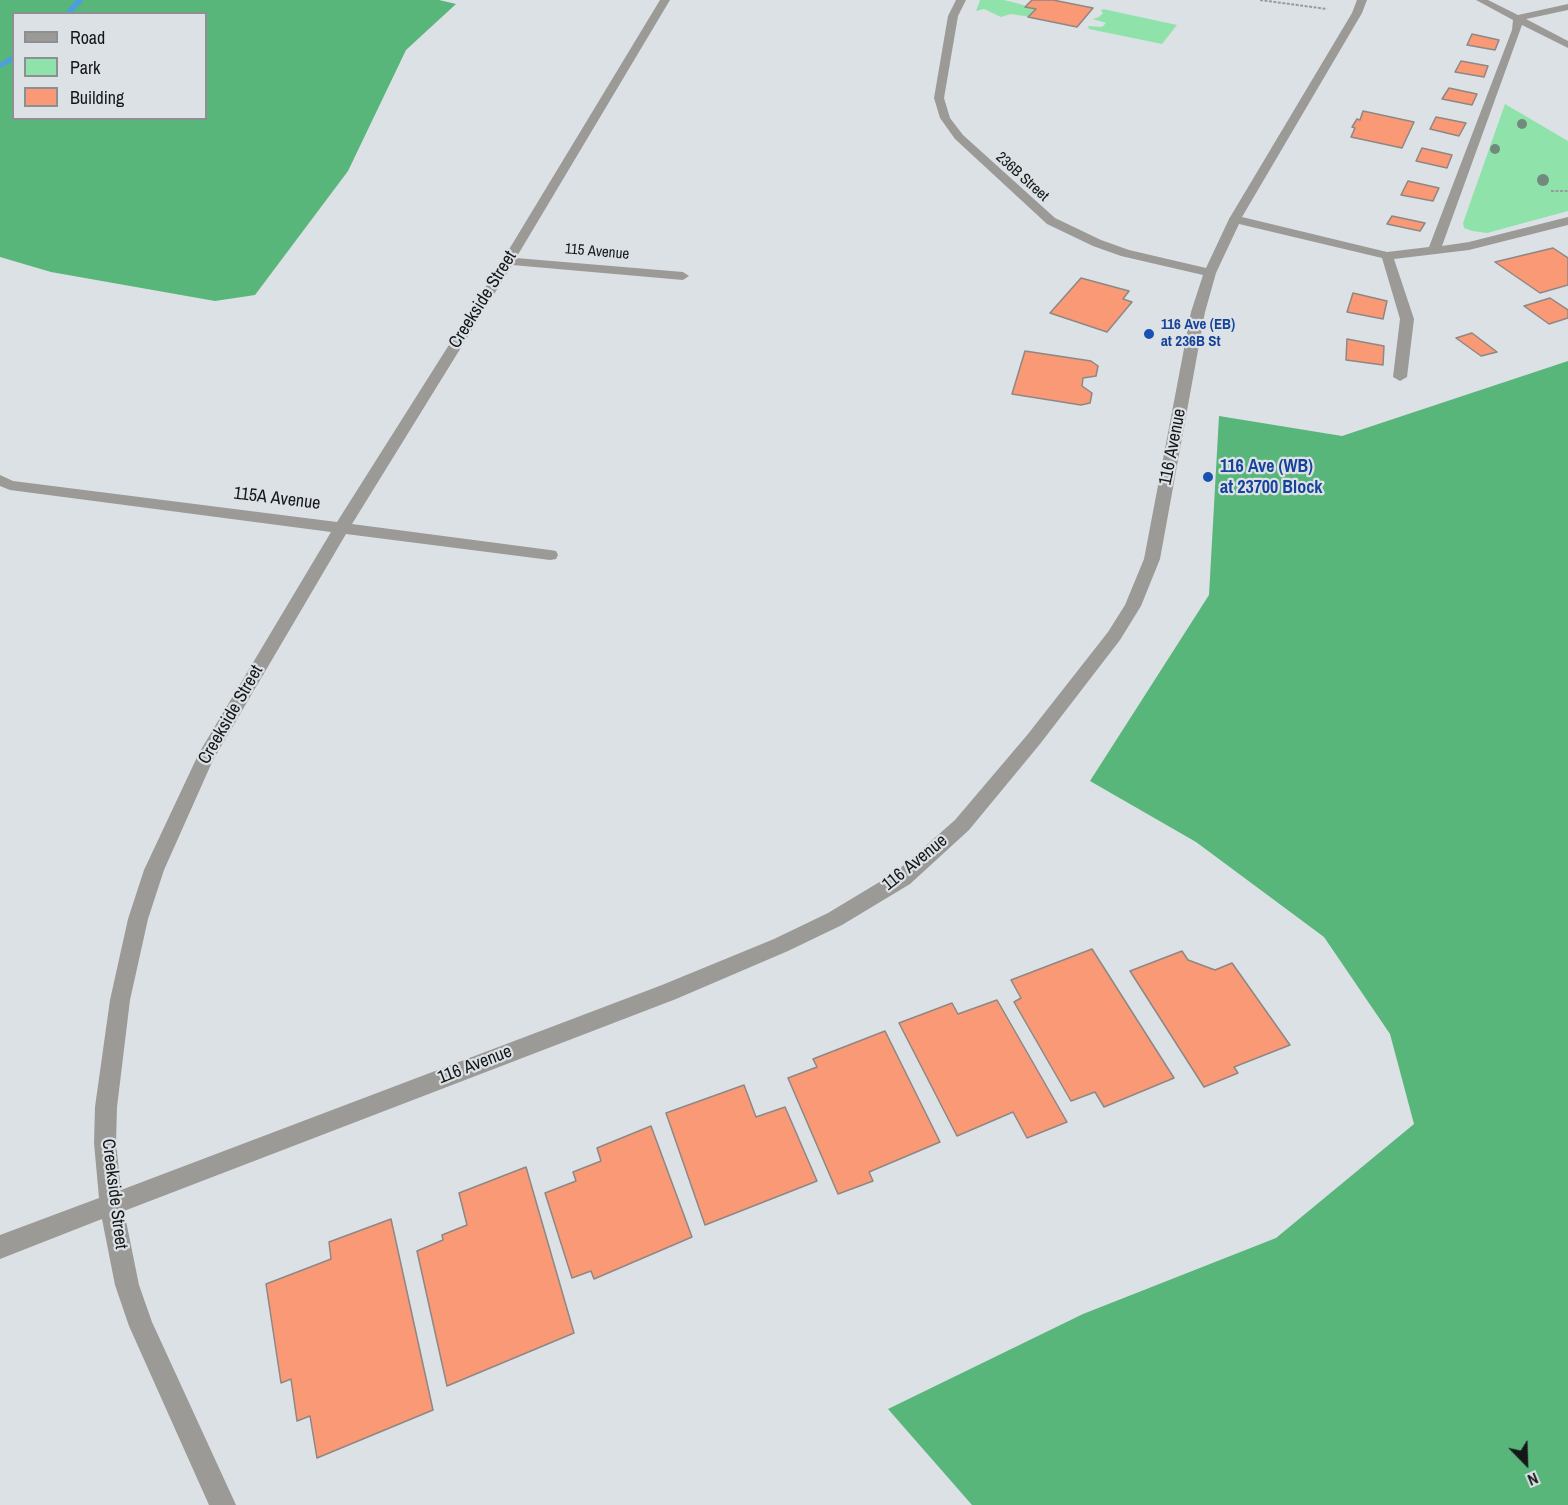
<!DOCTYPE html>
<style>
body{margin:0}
#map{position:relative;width:1568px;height:1505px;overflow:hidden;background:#dce1e5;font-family:"Archivo Narrow",sans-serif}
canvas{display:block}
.legend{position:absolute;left:12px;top:12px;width:195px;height:108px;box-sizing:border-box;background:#dce1e5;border:2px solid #8c9093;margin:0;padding:8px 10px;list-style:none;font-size:18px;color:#151718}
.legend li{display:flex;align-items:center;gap:12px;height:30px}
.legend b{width:30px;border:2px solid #8c9093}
.north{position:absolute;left:1496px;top:1433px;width:60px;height:60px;-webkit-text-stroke:4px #dce1e5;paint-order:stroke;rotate:157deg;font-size:16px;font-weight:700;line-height:24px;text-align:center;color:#151718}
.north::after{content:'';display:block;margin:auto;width:21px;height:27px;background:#151718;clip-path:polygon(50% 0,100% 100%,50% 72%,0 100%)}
</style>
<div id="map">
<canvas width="1568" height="1505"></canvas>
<ul class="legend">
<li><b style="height:8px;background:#9b9a97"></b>Road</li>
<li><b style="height:16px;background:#8fe3aa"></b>Park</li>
<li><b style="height:16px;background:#f99976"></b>Building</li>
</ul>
<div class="north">N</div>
</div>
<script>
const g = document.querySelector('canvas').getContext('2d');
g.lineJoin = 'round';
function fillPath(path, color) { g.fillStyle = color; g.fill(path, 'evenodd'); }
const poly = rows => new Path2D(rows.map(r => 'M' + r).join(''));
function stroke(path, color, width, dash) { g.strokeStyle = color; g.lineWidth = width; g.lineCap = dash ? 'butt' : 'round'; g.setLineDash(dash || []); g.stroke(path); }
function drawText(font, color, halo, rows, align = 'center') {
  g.font = font + ' "Archivo Narrow",sans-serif'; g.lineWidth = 4.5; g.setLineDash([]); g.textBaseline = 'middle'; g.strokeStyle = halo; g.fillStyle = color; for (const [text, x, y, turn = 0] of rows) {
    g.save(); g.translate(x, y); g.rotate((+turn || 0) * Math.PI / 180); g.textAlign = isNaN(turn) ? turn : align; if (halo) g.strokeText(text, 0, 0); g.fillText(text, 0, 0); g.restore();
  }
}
const green = poly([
 [980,0,1004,0,1020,4,1034,9,1037,18,1011,14,1001,17,984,9,976,11],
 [1103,9,1177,25,1162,44,1089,29,1088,26,1102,27,1106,23,1093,19,1099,17,1103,13,1101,11],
 [1505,104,1568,141,1568,211,1487,233,1472,231,1464,228,1463,223]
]);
const forest = poly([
 [0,0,439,0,456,4,406,50,348,171,255,295,215,301,51,272,0,257],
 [14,14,206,14,206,118,14,118],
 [1568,361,1568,1505,972,1505,888,1409,1083,1314,1276,1238,1414,1124,1390,1034,1324,937,1196,842,1090,781,1209,595,1219,416,1342,436]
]);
const stream = poly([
 [76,0,84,0,71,14,64,14,76,0],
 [14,55,14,61,0,68,0,63,14,55]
]);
const building = poly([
 [1032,0,1053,0,1093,8,1077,27,1028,17,1036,9,1025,7,1032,0],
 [1472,34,1499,40,1495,50,1467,45,1472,34],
 [1461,61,1488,66,1484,77,1455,72,1461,61],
 [1449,88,1477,94,1472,105,1442,99,1449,88],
 [1363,111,1414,122,1402,148,1351,137,1355,128,1352,127,1357,119,1360,120,1363,111],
 [1436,117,1466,123,1459,136,1430,129,1436,117],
 [1422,148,1452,155,1447,168,1416,161,1422,148],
 [1408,181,1439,188,1433,201,1401,195,1408,181],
 [1392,216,1425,223,1420,231,1387,224,1392,216],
 [1553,248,1568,258,1568,285,1540,293,1495,262,1553,248],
 [1081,278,1129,291,1123,299,1132,302,1107,332,1050,313,1081,278],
 [1353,293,1387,301,1383,319,1347,312,1353,293],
 [1550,298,1568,310,1568,318,1549,324,1524,306,1550,298],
 [1472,333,1497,352,1481,356,1456,338,1472,333],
 [1347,339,1384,346,1383,365,1346,360,1347,339],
 [1025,351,1091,361,1098,366,1096,376,1083,378,1082,386,1092,393,1090,403,1081,405,1012,394,1025,351],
 [1092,949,1174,1078,1104,1107,1095,1092,1071,1101,1014,1002,1021,998,1011,980,1092,949],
 [1182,951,1188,960,1215,970,1232,963,1290,1045,1234,1067,1238,1073,1204,1087,1130,971,1182,951],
 [997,1000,1067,1122,1027,1138,1013,1112,957,1136,899,1023,952,1003,958,1014,997,1000],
 [885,1031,940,1142,869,1172,873,1181,838,1194,788,1078,817,1067,813,1059,885,1031],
 [744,1085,756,1117,785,1107,817,1181,705,1225,666,1113,744,1085],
 [651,1126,692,1237,594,1279,591,1271,572,1278,545,1193,576,1181,573,1172,601,1161,597,1148,651,1126],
 [526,1167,574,1333,447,1386,417,1251,443,1240,442,1235,467,1225,459,1193,526,1167],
 [391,1219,433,1410,317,1458,310,1416,297,1421,291,1379,281,1383,266,1284,331,1259,329,1242,391,1219]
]);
const path = poly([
 [1260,0,1327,9],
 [1551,191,1568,191]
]);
const minor = poly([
 [660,0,670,0,516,258,683,272,689,276,683,280,512,265,352,524,550,550,556,551,558,555,556,559,550,560,346,534,213,760,164,870,148,919,130,1000,117,1107,116,1143,121,1190,662,985,774,939,828,913,896,872,955,820,1028,734,1108,632,1125,605,1144,559,1191,312,1203,275,1121,256,1093,246,1047,224,955,139,940,118,934,98,948,16,956,0,966,0,958,16,944,98,950,118,963,135,1055,218,1101,240,1129,250,1206,268,1229,219,1352,13,1357,0,1367,0,1362,13,1242,217,1387,252,1429,247,1512,30,1513,20,1476,0,1488,0,1518,15,1568,4,1568,10,1526,19,1568,41,1568,48,1522,25,1442,246,1469,242,1568,217,1568,225,1469,250,1394,259,1414,319,1407,377,1400,381,1393,377,1400,319,1382,258,1239,224,1216,273,1205,312,1160,559,1141,606,1120,640,1040,744,969,830,910,884,842,925,788,951,676,999,124,1211,139,1285,152,1322,236,1505,209,1505,129,1326,115,1285,102,1219,0,1259,0,1235,99,1198,94,1143,95,1107,110,1000,128,919,144,870,199,753,331,532,10,490,0,486,0,475,13,481,337,522,502,261,660,0]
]);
const trees = [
 [1522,124,5],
 [1495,149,5],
 [1543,180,6]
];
const markers = [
 [1149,334,6,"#1a4fb4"],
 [1208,477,6,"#1a4fb4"]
];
const farStreetnames = [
 ["236B Street",1022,177,42],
 ["115 Avenue",597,252,5]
];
const farTransitnames = [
 ["116 Ave (EB)",1161,325],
 ["at 236B St",1161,342]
];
const streetNames = [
 ["Creekside Street",483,300,-58],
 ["116 Avenue",1173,447,-79],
 ["115A Avenue",277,499,7],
 ["Creekside Street",231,715,-60],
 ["116 Avenue",915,863,-39],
 ["116 Avenue",475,1065,-21],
 ["Creekside Street",114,1194,83]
];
const transitNames = [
 ["116 Ave (WB)",1220,467],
 ["at 23700 Block",1220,488]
];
fillPath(green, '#8fe3aa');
fillPath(forest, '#58b67a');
fillPath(stream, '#4a9fdf');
fillPath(building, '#f99976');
stroke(building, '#8d8785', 1.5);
stroke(path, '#979b9e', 2, [3, 1.5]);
fillPath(minor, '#9b9a97');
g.fillStyle = '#728a7e';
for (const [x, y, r] of trees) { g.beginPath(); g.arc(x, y, r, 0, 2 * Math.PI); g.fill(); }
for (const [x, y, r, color] of markers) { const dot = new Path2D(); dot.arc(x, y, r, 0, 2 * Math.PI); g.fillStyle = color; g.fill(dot); stroke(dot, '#dce1e5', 2); }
drawText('15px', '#151718', '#dce1e5', farStreetnames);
drawText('bold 15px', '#164399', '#dce1e5', farTransitnames, 'left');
drawText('18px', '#151718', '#dce1e5', streetNames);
drawText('bold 18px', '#164399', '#dce1e5', transitNames, 'left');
</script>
